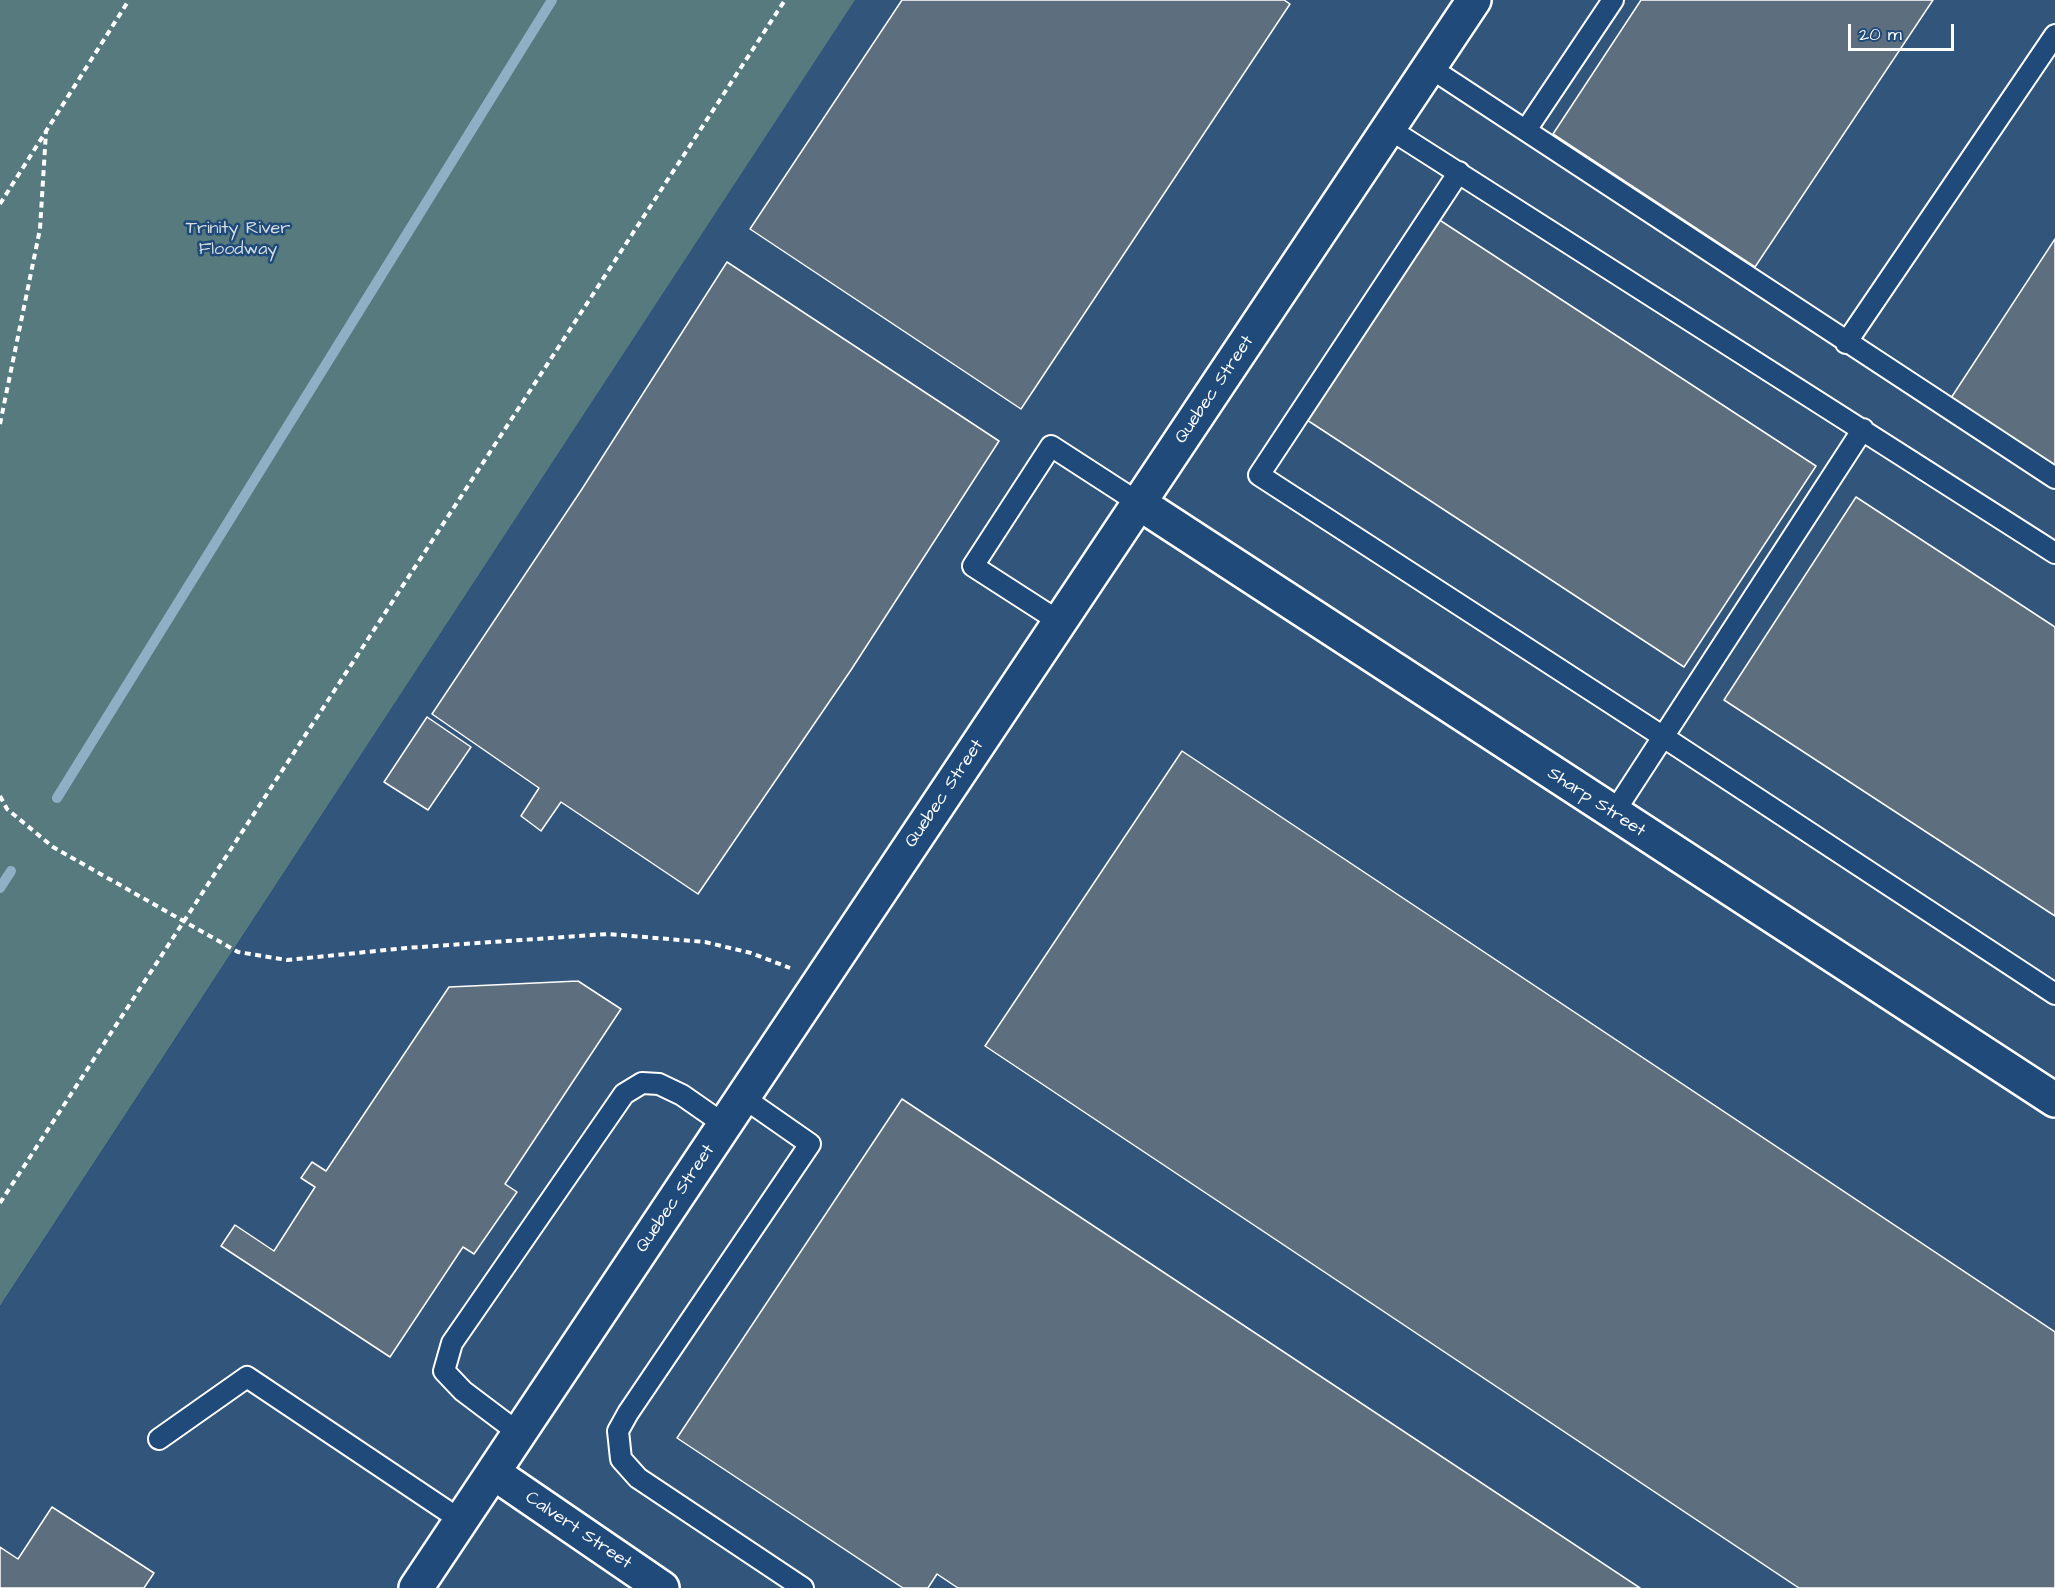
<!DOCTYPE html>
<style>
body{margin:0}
#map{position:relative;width:2055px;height:1588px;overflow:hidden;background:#1f4a7a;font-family:"Architects Daughter",sans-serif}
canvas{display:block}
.scale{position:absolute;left:1848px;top:24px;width:106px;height:27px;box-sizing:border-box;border:3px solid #fff;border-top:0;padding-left:8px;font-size:18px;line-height:21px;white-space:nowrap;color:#fff;-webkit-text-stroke:4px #1f4a7a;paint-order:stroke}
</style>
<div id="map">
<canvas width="2055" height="1588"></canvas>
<div class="scale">20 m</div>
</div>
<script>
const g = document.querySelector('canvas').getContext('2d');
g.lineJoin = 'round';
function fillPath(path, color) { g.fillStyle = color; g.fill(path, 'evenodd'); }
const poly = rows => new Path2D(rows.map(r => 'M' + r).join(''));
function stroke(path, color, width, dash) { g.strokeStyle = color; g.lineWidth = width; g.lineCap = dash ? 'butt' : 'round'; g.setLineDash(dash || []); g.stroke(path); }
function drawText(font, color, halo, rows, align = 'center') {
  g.font = font + ' "Architects Daughter",sans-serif'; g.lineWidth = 5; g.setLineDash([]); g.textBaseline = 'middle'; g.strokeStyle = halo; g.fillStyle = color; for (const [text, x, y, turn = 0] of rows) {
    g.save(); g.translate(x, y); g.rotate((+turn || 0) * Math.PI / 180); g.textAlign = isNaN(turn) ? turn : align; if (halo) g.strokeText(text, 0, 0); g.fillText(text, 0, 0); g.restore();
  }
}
const built = poly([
 [855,0,2055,0,2055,1588,0,1588,0,1307]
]);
const green = poly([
 [0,0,855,0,0,1306]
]);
const stream = poly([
 [57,798,552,0],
 [0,888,11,871]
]);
const building = poly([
 [902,0,1284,0,1290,4,1021,409,750,229,902,0],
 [1641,0,1933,0,1755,267,1553,134,1641,0],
 [1438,219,1816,466,1684,667,1307,420,1438,219],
 [2055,239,2055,466,1951,398,2055,239],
 [727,262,999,441,851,670,698,894,561,802,541,831,521,816,539,788,432,714,582,489,727,262],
 [1856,497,2055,627,2055,916,1724,700,1856,497],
 [427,717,471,747,428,810,384,782,427,717],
 [1182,751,2055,1332,2055,1588,1799,1588,985,1046,1182,751],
 [578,981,621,1009,505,1184,517,1192,474,1254,463,1247,390,1357,221,1246,235,1225,274,1251,315,1187,301,1178,312,1162,326,1171,449,987,578,981],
 [902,1099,1640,1588,958,1588,937,1574,928,1588,903,1588,677,1438,902,1099],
 [52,1507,154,1573,144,1588,0,1588,0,1547,18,1559,52,1507]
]);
const path = poly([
 [0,204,129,0],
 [0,424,40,229,46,132],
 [0,796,7,809,53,847,238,952,287,960,406,948,608,934,705,942,751,953,790,968],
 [0,1203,785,0]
]);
const lane = poly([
 [1429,67,2055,478],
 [1388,128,2055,553],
 [1526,130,1613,0],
 [1459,172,1259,475,1662,736,2055,994],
 [1846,343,2055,35],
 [1060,622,973,566,1051,446,1139,503],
 [1613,814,1863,429],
 [744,1098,810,1144,628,1413,618,1431,621,1459,638,1478,803,1588],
 [520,1434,463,1391,444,1371,452,1343,624,1094,642,1083,659,1084,682,1095,725,1125],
 [159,1439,247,1377,462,1521]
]);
const street = poly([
 [1139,503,2055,1100],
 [494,1473,662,1588],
 [416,1588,1474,0]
]);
const parkNames = [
 ["Trinity River",238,229],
 ["Floodway",238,250]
];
const streetNames = [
 ["Quebec Street",1215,390,-56],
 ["Quebec Street",945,794,-56],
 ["Sharp Street",1596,803,33],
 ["Quebec Street",676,1199,-56],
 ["Calvert Street",578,1531,34]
];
fillPath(built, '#32557b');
fillPath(green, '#577a7f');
stroke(stream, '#8eafc4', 10);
fillPath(building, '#5d6f7e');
stroke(building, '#fff', 1.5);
stroke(lane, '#fff', 24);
stroke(street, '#fff', 38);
stroke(path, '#fff', 4, [6, 4.5]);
stroke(lane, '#1f4a7a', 20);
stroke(street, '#1f4a7a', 33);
drawText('18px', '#d5dedf', '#1f4a7a', parkNames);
drawText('18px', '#fff', '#1f4a7a', streetNames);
</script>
